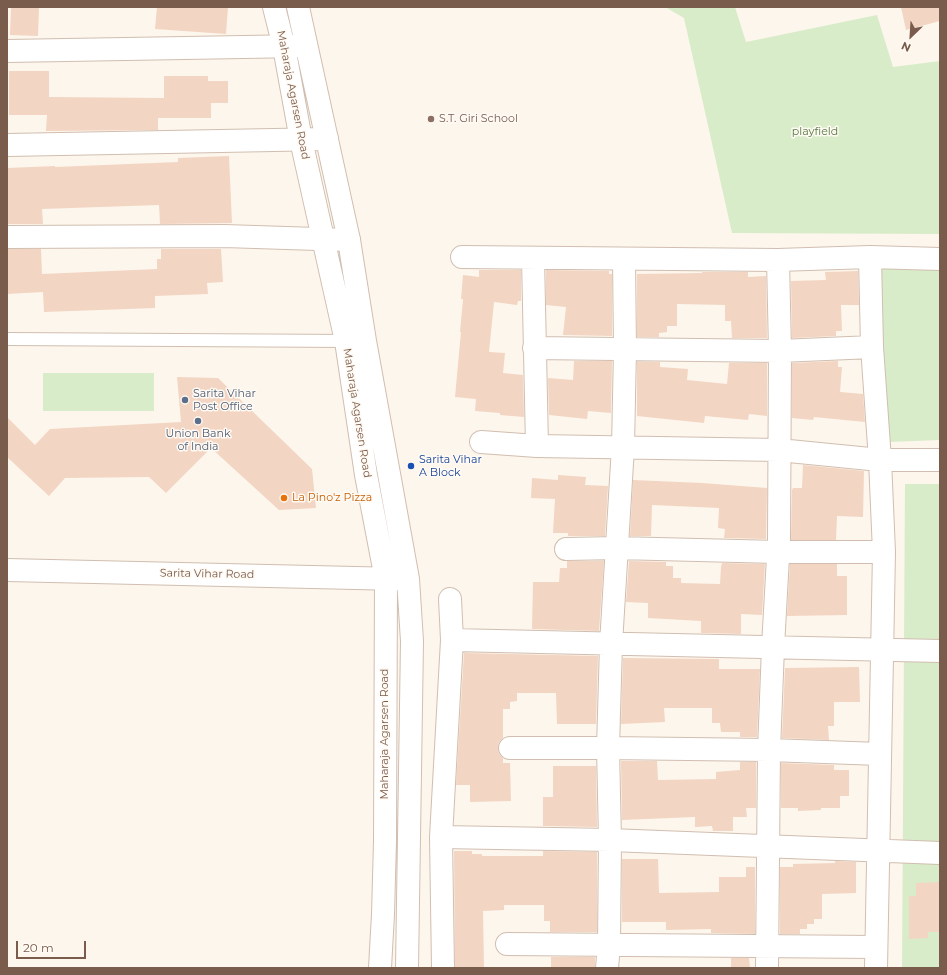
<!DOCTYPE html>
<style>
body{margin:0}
#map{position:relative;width:947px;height:975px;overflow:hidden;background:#fdf6ec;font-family:Montserrat,sans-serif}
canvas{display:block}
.frame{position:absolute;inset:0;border:8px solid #7a5c4d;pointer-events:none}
.north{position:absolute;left:891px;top:16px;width:40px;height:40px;-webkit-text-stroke:3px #fffaf3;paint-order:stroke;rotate:205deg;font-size:11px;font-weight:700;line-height:16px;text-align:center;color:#7a5c4d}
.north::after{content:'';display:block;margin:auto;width:14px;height:18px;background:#7a5c4d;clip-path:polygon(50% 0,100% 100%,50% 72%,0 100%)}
.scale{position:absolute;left:16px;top:941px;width:70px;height:18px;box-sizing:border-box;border:2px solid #7a5c4d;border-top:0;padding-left:5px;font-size:12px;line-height:14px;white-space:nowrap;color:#7a5c4d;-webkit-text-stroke:3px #fffaf3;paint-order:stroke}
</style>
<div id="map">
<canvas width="947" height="975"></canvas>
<div class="frame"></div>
<div class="north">N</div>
<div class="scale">20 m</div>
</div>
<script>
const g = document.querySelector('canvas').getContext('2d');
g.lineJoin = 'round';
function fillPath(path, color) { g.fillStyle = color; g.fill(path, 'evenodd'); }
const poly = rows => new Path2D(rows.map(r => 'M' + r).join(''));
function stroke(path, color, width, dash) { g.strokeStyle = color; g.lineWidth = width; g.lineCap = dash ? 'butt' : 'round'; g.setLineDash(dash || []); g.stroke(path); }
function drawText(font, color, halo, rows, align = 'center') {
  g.font = font + ' Montserrat,sans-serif'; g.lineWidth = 3; g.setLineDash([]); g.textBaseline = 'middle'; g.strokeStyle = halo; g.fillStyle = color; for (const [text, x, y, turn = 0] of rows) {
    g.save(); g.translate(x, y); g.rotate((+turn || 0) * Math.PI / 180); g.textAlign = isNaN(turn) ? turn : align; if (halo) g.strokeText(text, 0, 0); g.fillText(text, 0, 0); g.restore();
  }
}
const green = poly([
 [665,7,735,7,746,42,877,15,893,67,940,61,940,234,732,233,684,18],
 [882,268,940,270,940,440,888,442,882,374],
 [43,373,154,373,154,411,43,411],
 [905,484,940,484,940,968,902,968]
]);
const building = poly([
 [11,7,39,7,38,36,10,35],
 [157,7,228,7,226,34,155,29],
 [901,7,940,7,940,21,906,30],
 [9,71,49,71,49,97,164,98,164,76,208,76,208,81,228,81,228,103,211,103,211,118,158,118,158,130,46,131,47,115,9,115],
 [229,156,232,223,160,224,159,205,42,209,43,224,7,224,7,168,55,166,55,167,178,162,178,158],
 [7,249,41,249,42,274,157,269,157,259,161,259,161,249,221,249,223,282,207,283,208,294,155,296,155,308,44,312,43,292,7,294],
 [479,270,521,270,521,301,518,301,517,305,494,302,489,352,505,353,503,373,523,375,524,417,500,415,500,413,475,411,476,399,455,397,461,332,460,332,463,299,461,299,463,275,479,277],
 [546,270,609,271,609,274,612,274,612,336,563,335,566,307,546,305],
 [858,271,859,305,841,305,842,331,836,331,836,336,792,338,791,281,826,280,825,272],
 [702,272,748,272,748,277,766,276,767,338,732,338,731,321,725,321,725,305,677,304,677,326,667,326,667,332,659,333,659,337,637,337,637,274,702,273],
 [574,361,612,361,611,413,588,411,587,419,549,415,548,378,573,380],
 [838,361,838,367,842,367,840,392,863,394,865,422,814,417,813,420,792,418,792,363],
 [637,362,660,362,660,367,688,369,687,380,727,384,729,363,767,363,767,416,749,414,748,420,705,416,704,423,637,416],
 [177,377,218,378,312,469,316,508,279,510,211,448,166,493,149,477,65,478,49,496,7,457,7,417,35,445,50,429,181,422],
 [803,465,864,471,863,517,837,516,836,540,791,540,792,490,793,488,802,488],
 [558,475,586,477,585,485,608,486,605,536,568,536,568,533,553,533,555,499,531,498,532,478,558,480],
 [633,480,702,483,767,488,766,539,724,538,725,529,718,528,719,508,652,505,651,536,630,536],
 [567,561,604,561,599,631,532,629,533,582,559,582,560,568,567,568],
 [629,561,666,562,666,566,673,566,673,578,681,578,681,583,720,584,721,567,722,563,765,564,762,615,741,614,741,634,701,633,701,621,648,618,648,603,626,602],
 [790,564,837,564,837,576,847,576,847,615,787,616],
 [464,653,598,656,596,724,557,724,556,693,517,693,517,701,510,702,510,709,503,709,503,738,499,742,498,748,499,754,503,758,503,763,510,763,511,801,470,802,470,785,456,785],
 [623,658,719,659,719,669,760,669,757,737,740,737,740,732,721,732,720,723,712,723,712,708,664,708,665,722,621,724],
 [859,667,860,702,834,702,834,726,828,726,829,740,782,738,785,668],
 [621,761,657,761,658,780,716,779,716,772,740,770,740,762,756,762,756,808,746,808,747,817,733,817,733,831,713,831,712,826,695,827,695,817,622,820],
 [781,763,834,765,834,770,849,770,849,796,840,796,840,808,821,808,821,810,798,811,798,808,781,808],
 [553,766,596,766,597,827,543,826,543,797,553,797],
 [454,851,472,851,472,854,482,854,482,856,543,856,543,851,597,852,597,932,550,932,550,921,544,921,544,905,504,905,504,910,483,911,484,968,455,968],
 [622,859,658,859,659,893,719,892,719,877,746,877,746,867,755,867,755,934,711,933,711,929,666,930,666,922,622,922],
 [835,861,856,862,856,893,822,894,822,919,814,919,814,924,807,924,807,929,800,929,800,934,780,934,780,867,793,867,793,864,835,863],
 [940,882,940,932,928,932,928,938,909,939,909,896,916,896,916,883],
 [551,957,595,957,595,968,551,968],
 [731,958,749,958,750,968,731,968]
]);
const service = poly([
 [7,339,350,341]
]);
const minor = poly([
 [7,51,303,46],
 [7,145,327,139],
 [7,237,224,236,349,240],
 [462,257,778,260,870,257,940,259],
 [870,257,872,347,880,460,884,552,876,968],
 [533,258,537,446],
 [534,348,780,351,872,347],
 [481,442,537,446,779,450,880,460,940,460],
 [566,549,617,548,778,552,884,552],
 [452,640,940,651],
 [510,748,608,748,769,750,880,754],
 [441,837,610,840,940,853],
 [507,944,876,947],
 [443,968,441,837,452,640,450,599],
 [607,968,609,945,610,840,608,748,611,644,623,447,625,349,624,259],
 [767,968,769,750,773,647,779,539,780,351,778,260]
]);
const tertiary = poly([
 [274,7,284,47,301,140,346,341,366,475,386,579,385,841,383,914,380,968],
 [298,7,349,240,365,341,408,579,412,641,407,968],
 [7,570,399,579]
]);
const markers = [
 [431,119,4,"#8d6e63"],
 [185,400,4,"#5c6f8a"],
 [198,421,4,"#5c6f8a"],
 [411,466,4,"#1a4fb4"],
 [284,498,4,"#e8710a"]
];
const streetNames = [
 ["Maharaja Agarsen Road",293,95,79],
 ["Maharaja Agarsen Road",357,413,81],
 ["Sarita Vihar Road",207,574,1],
 ["Maharaja Agarsen Road",385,734,-90]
];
const educationNames = [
 ["S.T. Giri School",439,119]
];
const parkNames = [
 ["playfield",815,132]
];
const serviceNames = [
 ["Sarita Vihar",193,394],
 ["Post Office",193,407],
 ["Union Bank",198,434,"center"],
 ["of India",198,447,"center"]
];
const transitNames = [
 ["Sarita Vihar",419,460],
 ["A Block",419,473]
];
const foodNames = [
 ["La Pino'z Pizza",292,498]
];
fillPath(green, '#d8ecc9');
fillPath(building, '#f3d5c3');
stroke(service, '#d1beb0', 14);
stroke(minor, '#d1beb0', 24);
stroke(tertiary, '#d1beb0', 24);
stroke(service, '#fff', 12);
stroke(minor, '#fff', 22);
stroke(tertiary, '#fff', 22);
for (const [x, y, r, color] of markers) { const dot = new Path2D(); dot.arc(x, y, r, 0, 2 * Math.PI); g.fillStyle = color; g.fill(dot); stroke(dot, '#fffaf3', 1.5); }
drawText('11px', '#7a5c4d', '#fffaf3', streetNames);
drawText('11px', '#785e54', '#fffaf3', educationNames, 'left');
drawText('11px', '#537a41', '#fffaf3', parkNames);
drawText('11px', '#4e5e75', '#fffaf3', serviceNames, 'left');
drawText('11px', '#164399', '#fffaf3', transitNames, 'left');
drawText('11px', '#c56008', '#fffaf3', foodNames, 'left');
</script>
